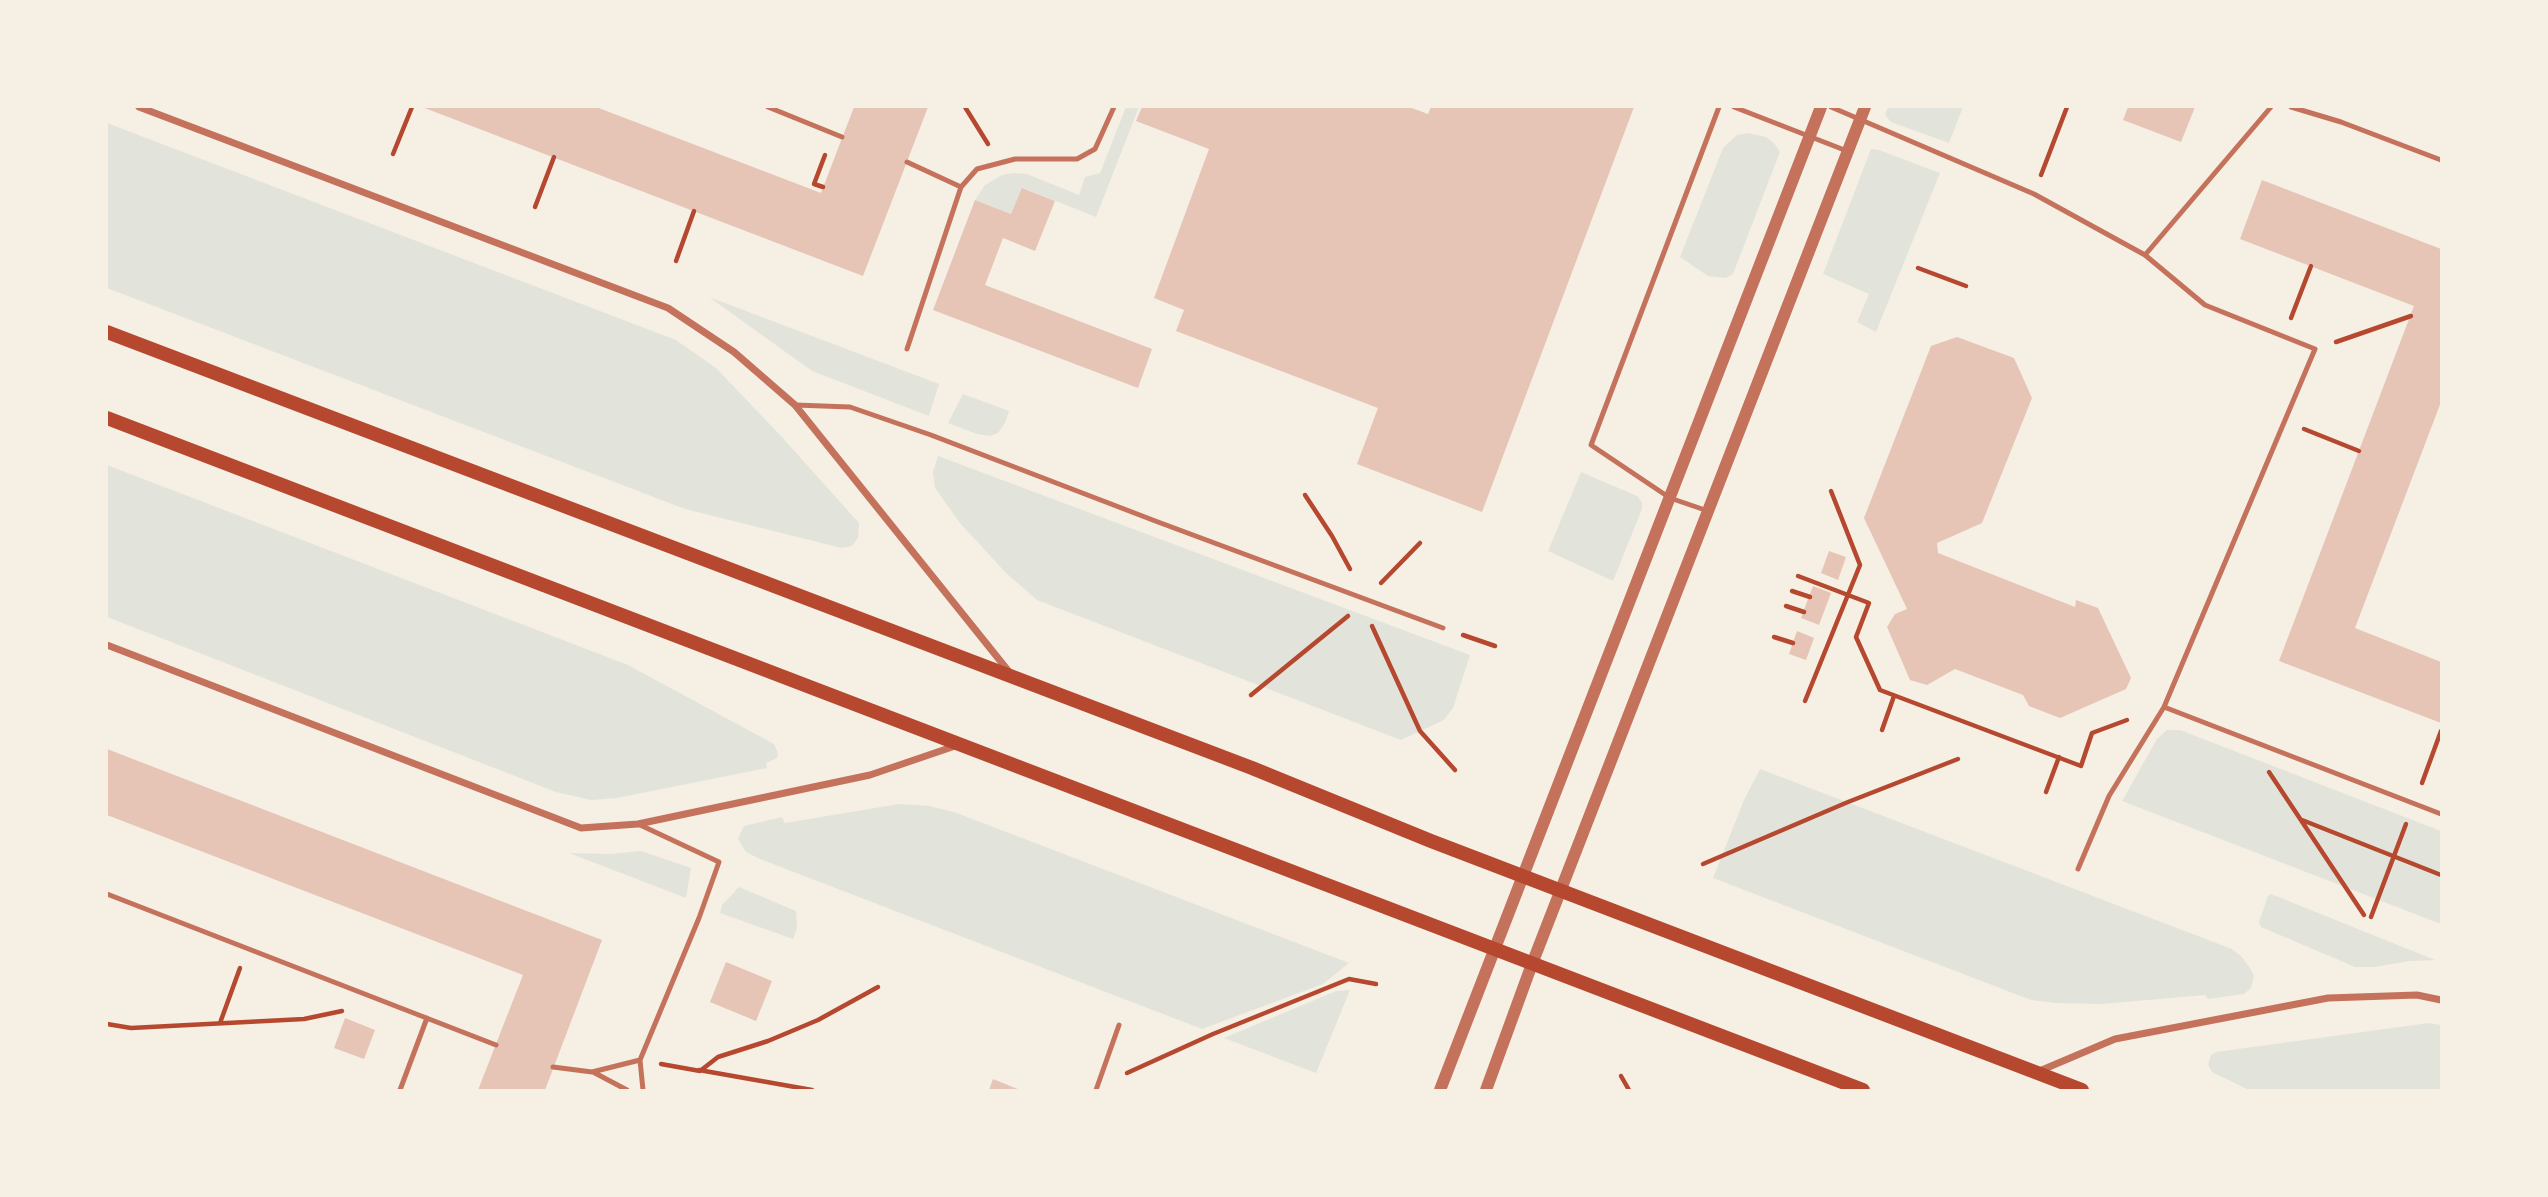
<!DOCTYPE html>
<style>
body{margin:0}
#map{position:relative;width:2548px;height:1197px;overflow:hidden;background:#f6efe4;font-family:"Fira Sans Condensed",sans-serif}
canvas{display:block}
.frame{position:absolute;inset:0;border:108px solid #f6efe4;pointer-events:none}
</style>
<div id="map">
<canvas width="2548" height="1197"></canvas>
<div class="frame"></div>
</div>
<script>
const g = document.querySelector('canvas').getContext('2d');
g.lineJoin = 'round';
function fillPath(path, color) { g.fillStyle = color; g.fill(path, 'evenodd'); }
const poly = rows => new Path2D(rows.map(r => 'M' + r).join(''));
function stroke(path, color, width, dash) { g.strokeStyle = color; g.lineWidth = width; g.lineCap = dash ? 'butt' : 'round'; g.setLineDash(dash || []); g.stroke(path); }
const green = poly([
 [1126,107,1139,107,1096,217,1023,188,1011,214,975,200,985,185,1002,175,1013,173,1027,174,1079,195,1085,177,1100,173],
 [1888,107,1963,107,1949,143,1891,122,1885,115],
 [107,123,676,340,716,368,781,436,859,523,858,538,852,546,842,548,685,509,107,288],
 [1748,133,1766,137,1774,143,1780,152,1733,274,1726,278,1708,276,1680,257,1723,148,1737,135],
 [1871,149,1879,150,1940,173,1876,332,1857,322,1869,294,1823,274],
 [709,297,939,384,929,416,812,371],
 [963,394,1009,411,1005,423,998,433,990,436,977,434,948,423],
 [938,456,1470,655,1453,708,1444,720,1401,740,1037,600,1006,573,960,523,935,488,933,472],
 [107,465,628,665,774,744,778,753,777,758,766,763,767,768,617,798,591,800,556,792,107,617],
 [1581,472,1637,496,1642,502,1642,509,1613,581,1548,551],
 [2167,730,2180,730,2441,831,2441,924,2122,801,2157,739],
 [1760,769,2232,949,2241,956,2250,968,2254,976,2251,988,2244,994,2208,999,2205,995,2102,1004,2055,1003,2031,1000,1713,878,1744,800],
 [899,804,929,806,954,812,1349,963,1323,984,1202,1029,760,859,746,852,738,839,744,826,782,817,785,823],
 [641,851,691,868,686,898,569,853,610,854],
 [739,887,796,911,797,928,793,939,720,913,722,905],
 [2271,894,2435,960,2409,961,2375,967,2355,967,2261,927,2259,922,2268,896],
 [1350,990,1316,1073,1224,1038,1336,991],
 [2429,1023,2441,1025,2441,1090,2249,1090,2212,1072,2208,1065,2211,1055,2216,1052]
]);
const building = poly([
 [422,107,596,107,821,193,854,107,928,107,863,276],
 [1142,107,1409,107,1428,114,1431,107,1634,107,1482,512,1357,464,1378,408,1176,331,1184,310,1154,298,1209,149,1136,121],
 [2128,107,2195,107,2181,142,2123,120],
 [2262,180,2441,249,2441,402,2355,628,2441,662,2441,723,2279,661,2414,306,2240,239],
 [1022,188,1055,201,1035,251,1003,238,985,285,1152,349,1138,388,933,310,975,200,1011,214],
 [1957,337,2014,358,2032,398,1982,523,1937,543,1938,553,2075,607,2076,600,2098,608,2131,678,2126,689,2060,718,2029,706,2023,695,1955,669,1927,685,1910,680,1887,627,1895,614,1907,609,1864,518,1931,346],
 [1829,551,1846,557,1838,580,1821,573],
 [1813,586,1831,593,1819,625,1801,618],
 [1797,631,1814,638,1806,660,1789,654],
 [107,749,602,940,545,1090,478,1090,523,975,107,815],
 [726,962,772,981,756,1021,710,1002],
 [345,1018,375,1030,364,1059,334,1048],
 [993,1079,1020,1090,989,1090]
]);
const path = poly([
 [965,107,988,144],
 [393,154,412,107],
 [2041,175,2067,107],
 [823,187,814,184,825,155],
 [535,207,554,157],
 [676,261,694,211],
 [1918,268,1966,286],
 [2291,318,2311,266],
 [2336,342,2411,316],
 [2304,429,2359,451],
 [1305,495,1332,536,1350,569],
 [1798,576,1869,603,1856,637,1880,690,2081,766,2092,733,2127,720],
 [1381,583,1420,543],
 [1792,591,1810,597],
 [1786,606,1804,612],
 [1372,626,1420,731,1455,770],
 [1463,635,1495,646],
 [1774,637,1793,643],
 [1251,695,1348,616],
 [1805,701,1860,565,1831,491],
 [1882,730,1894,696],
 [2269,772,2364,915],
 [2422,783,2441,731],
 [2046,792,2059,757],
 [2302,820,2441,875],
 [1703,864,1848,802,1958,759],
 [2371,917,2406,824],
 [220,1023,240,968],
 [107,1024,131,1028,304,1019,342,1011],
 [661,1064,700,1071,718,1057,768,1041,818,1020,878,987],
 [699,1070,812,1090],
 [1127,1073,1213,1034,1349,979,1376,984],
 [1621,1076,1629,1090]
]);
const service = poly([
 [768,107,842,137],
 [1734,107,1847,151],
 [1831,107,2034,194,2145,255,2205,305,2315,349,2164,707,2109,796,2078,869],
 [2291,107,2341,122,2441,160],
 [907,162,961,187],
 [2145,255,2271,107],
 [907,349,961,187,977,169,1015,159,1077,159,1095,149,1114,107],
 [795,405,850,407,931,435,1158,522,1443,628],
 [1708,511,1670,498,1591,445,1719,107],
 [2164,707,2441,814],
 [638,824,719,862,699,918,640,1060,643,1090],
 [107,894,496,1045],
 [553,1067,592,1072,640,1060],
 [593,1072,627,1090],
 [400,1090,427,1018],
 [1096,1090,1119,1025]
]);
const minor = poly([
 [139,107,668,308,734,352,795,405,1010,673],
 [107,645,581,828,638,824,870,775,958,745],
 [2037,1072,2115,1039,2328,998,2417,995,2441,1000]
]);
const tertiary = poly([
 [1440,1090,1821,107],
 [1486,1090,1532,964,1865,107]
]);
const secondary = poly([
 [107,332,1252,768,1431,841,2082,1090],
 [107,418,1863,1090]
]);
fillPath(green, '#e2e4dc');
fillPath(building, '#e6c5b7');
stroke(path, '#b5482f', 4.5);
stroke(service, '#c5725c', 5);
stroke(minor, '#c5725c', 7);
stroke(tertiary, '#c5725c', 12);
stroke(secondary, '#b5482f', 14);
</script>
